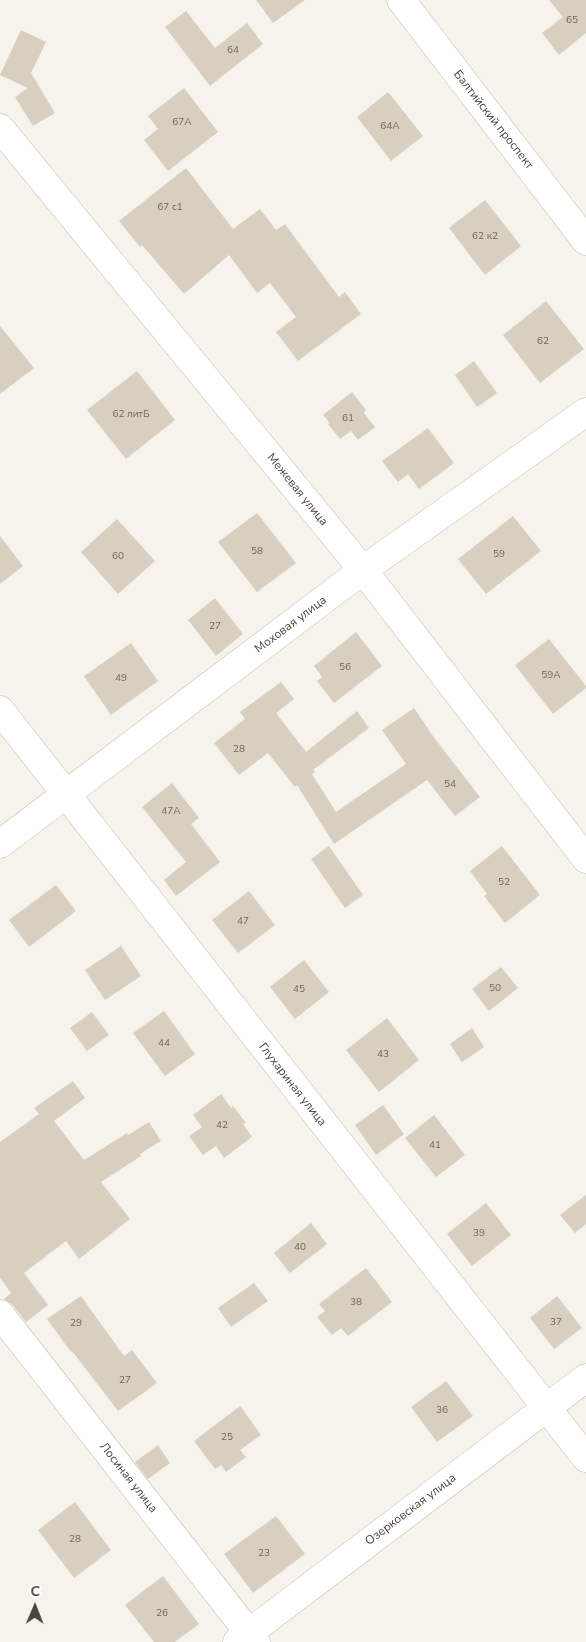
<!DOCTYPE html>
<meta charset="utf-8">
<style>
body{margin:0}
#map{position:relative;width:586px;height:1642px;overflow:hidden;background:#f6f3ec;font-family:"Nunito Sans",sans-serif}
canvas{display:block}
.north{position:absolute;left:10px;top:1582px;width:50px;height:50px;-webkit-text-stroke:4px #fff;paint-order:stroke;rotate:1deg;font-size:14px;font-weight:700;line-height:20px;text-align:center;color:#4b4439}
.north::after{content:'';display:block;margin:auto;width:18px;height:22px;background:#4b4439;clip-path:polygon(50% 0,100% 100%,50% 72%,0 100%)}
</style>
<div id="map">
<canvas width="586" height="1642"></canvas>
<div class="north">С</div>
</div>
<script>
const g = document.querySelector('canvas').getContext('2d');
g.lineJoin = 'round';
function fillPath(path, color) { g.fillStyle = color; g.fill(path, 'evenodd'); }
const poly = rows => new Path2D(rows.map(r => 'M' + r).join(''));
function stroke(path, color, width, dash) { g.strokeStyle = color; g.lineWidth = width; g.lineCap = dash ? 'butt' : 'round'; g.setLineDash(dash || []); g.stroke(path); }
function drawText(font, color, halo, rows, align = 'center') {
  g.font = font + ' "Nunito Sans",sans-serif'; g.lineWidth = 4.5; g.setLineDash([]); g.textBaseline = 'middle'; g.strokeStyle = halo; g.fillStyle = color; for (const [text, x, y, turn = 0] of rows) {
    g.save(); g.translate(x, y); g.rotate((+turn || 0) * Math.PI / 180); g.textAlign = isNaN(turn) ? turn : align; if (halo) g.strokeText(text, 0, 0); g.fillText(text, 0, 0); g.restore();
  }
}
const building = poly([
 [256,0,305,0,273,23],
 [549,0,586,0,586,33,559,55,542,33,563,17],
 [186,11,215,48,247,23,263,44,210,86,165,27],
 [21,30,46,42,31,73,55,113,33,126,15,97,28,88,0,75],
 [184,88,218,132,168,171,144,140,158,129,148,116],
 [388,92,423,136,391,161,357,117],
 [186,168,233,229,260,209,276,230,285,224,339,297,345,292,361,314,298,361,276,332,296,317,270,283,257,293,229,255,184,294,142,245,140,247,119,221],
 [485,200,521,246,485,275,449,228],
 [546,301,584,349,540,383,503,335],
 [0,326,34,368,0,394],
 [474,361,497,393,477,407,455,375],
 [137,371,175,420,126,459,87,410],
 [352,392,366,410,364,413,375,427,358,440,351,431,340,439,328,424,330,423,323,415],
 [428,428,454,463,419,489,408,474,398,482,382,461],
 [257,513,296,563,257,592,218,542],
 [513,516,541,551,486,594,458,559],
 [117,519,155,561,118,594,81,552],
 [0,536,23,566,0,584],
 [215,598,243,634,216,656,188,620],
 [356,632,382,666,334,703,317,681,322,677,314,666],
 [549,639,586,686,586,688,553,714,515,665],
 [131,643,158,681,111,715,84,676],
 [281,682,294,699,276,713,306,752,357,711,369,728,313,770,315,772,312,774,336,812,406,764,382,730,414,708,435,739,480,797,455,816,427,780,334,844,297,785,295,787,268,753,239,775,214,743,245,719,240,712],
 [172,783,199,818,191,824,220,862,176,896,164,880,186,862,142,807],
 [329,846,363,895,345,908,311,859],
 [502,846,540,895,505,923,484,896,487,894,470,871],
 [56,885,76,911,29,947,9,920],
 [249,891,275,925,238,953,212,920],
 [121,946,141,976,105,1000,85,970],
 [304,960,329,992,295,1019,270,987],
 [501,967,518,988,489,1011,472,989],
 [164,1011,195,1054,165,1076,133,1033],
 [92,1012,109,1035,87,1051,70,1028],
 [387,1018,419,1060,379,1092,346,1050],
 [472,1028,484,1047,462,1062,450,1044],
 [73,1081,85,1098,54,1121,84,1160,127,1133,128,1135,149,1122,161,1141,140,1154,141,1156,101,1182,130,1219,79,1259,66,1241,24,1273,48,1305,26,1322,12,1304,4,1299,11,1293,0,1278,0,1142,39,1114,34,1108],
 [221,1094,231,1108,233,1106,246,1123,243,1124,252,1137,224,1158,216,1146,203,1155,189,1136,202,1127,193,1115],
 [383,1105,404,1134,376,1155,355,1125],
 [434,1115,465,1155,436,1177,405,1138],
 [586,1195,586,1224,575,1233,560,1215],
 [486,1203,511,1235,472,1266,447,1234],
 [311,1223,327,1244,290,1273,274,1253],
 [366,1268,392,1302,348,1336,341,1328,332,1335,317,1317,325,1311,319,1304],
 [254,1283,268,1301,231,1327,218,1308],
 [81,1296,124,1356,132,1350,157,1383,118,1411,72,1351,71,1352,47,1319],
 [557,1296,582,1328,554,1349,530,1318],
 [446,1381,473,1416,437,1442,411,1407],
 [240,1406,261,1435,240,1450,246,1457,226,1472,221,1465,215,1469,194,1441],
 [158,1445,170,1463,148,1479,135,1462],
 [75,1502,111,1550,74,1578,38,1530],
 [276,1516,305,1554,253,1593,224,1554],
 [163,1576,199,1624,175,1642,154,1642,125,1605]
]);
const minor = poly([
 [401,0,586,241],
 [0,128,363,570,586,859],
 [0,710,586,1458],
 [0,844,363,570,586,412],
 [0,1314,256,1642],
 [237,1642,586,1378]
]);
const numberNames = [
 ["65",572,21],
 ["64",233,51],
 ["67А",182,123],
 ["64А",390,127],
 ["67 с1",170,208],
 ["62 к2",485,237],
 ["62",543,342],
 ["62 литБ",131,415],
 ["61",348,419],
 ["58",257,552],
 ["59",499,555],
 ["60",118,557],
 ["27",215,627],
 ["56",345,668],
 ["59А",551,676],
 ["49",121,679],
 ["28",239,750],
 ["54",450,785],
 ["47А",171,812],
 ["52",504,883],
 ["47",243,922],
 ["50",495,989],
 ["45",299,990],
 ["44",164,1044],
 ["43",383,1055],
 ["42",222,1126],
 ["41",435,1146],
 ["39",479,1234],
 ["40",300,1248],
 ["38",356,1303],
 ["37",556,1323],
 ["29",76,1324],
 ["27",125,1381],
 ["36",442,1411],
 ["25",227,1438],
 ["28",75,1540],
 ["23",264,1554],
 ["26",162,1614]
];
const streetNames = [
 ["Балтийский проспект",493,120,52],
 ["Межевая улица",297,490,51],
 ["Моховая улица",291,625,-37],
 ["Глухариная улица",292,1085,52],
 ["Лосиная улица",128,1478,52],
 ["Озерковская улица",411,1510,-37]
];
fillPath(building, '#d8cfc1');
stroke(minor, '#c2bbae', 29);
stroke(minor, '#fff', 28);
drawText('10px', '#6e675b', null, numberNames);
drawText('12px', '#4b4439', '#fff', streetNames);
</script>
